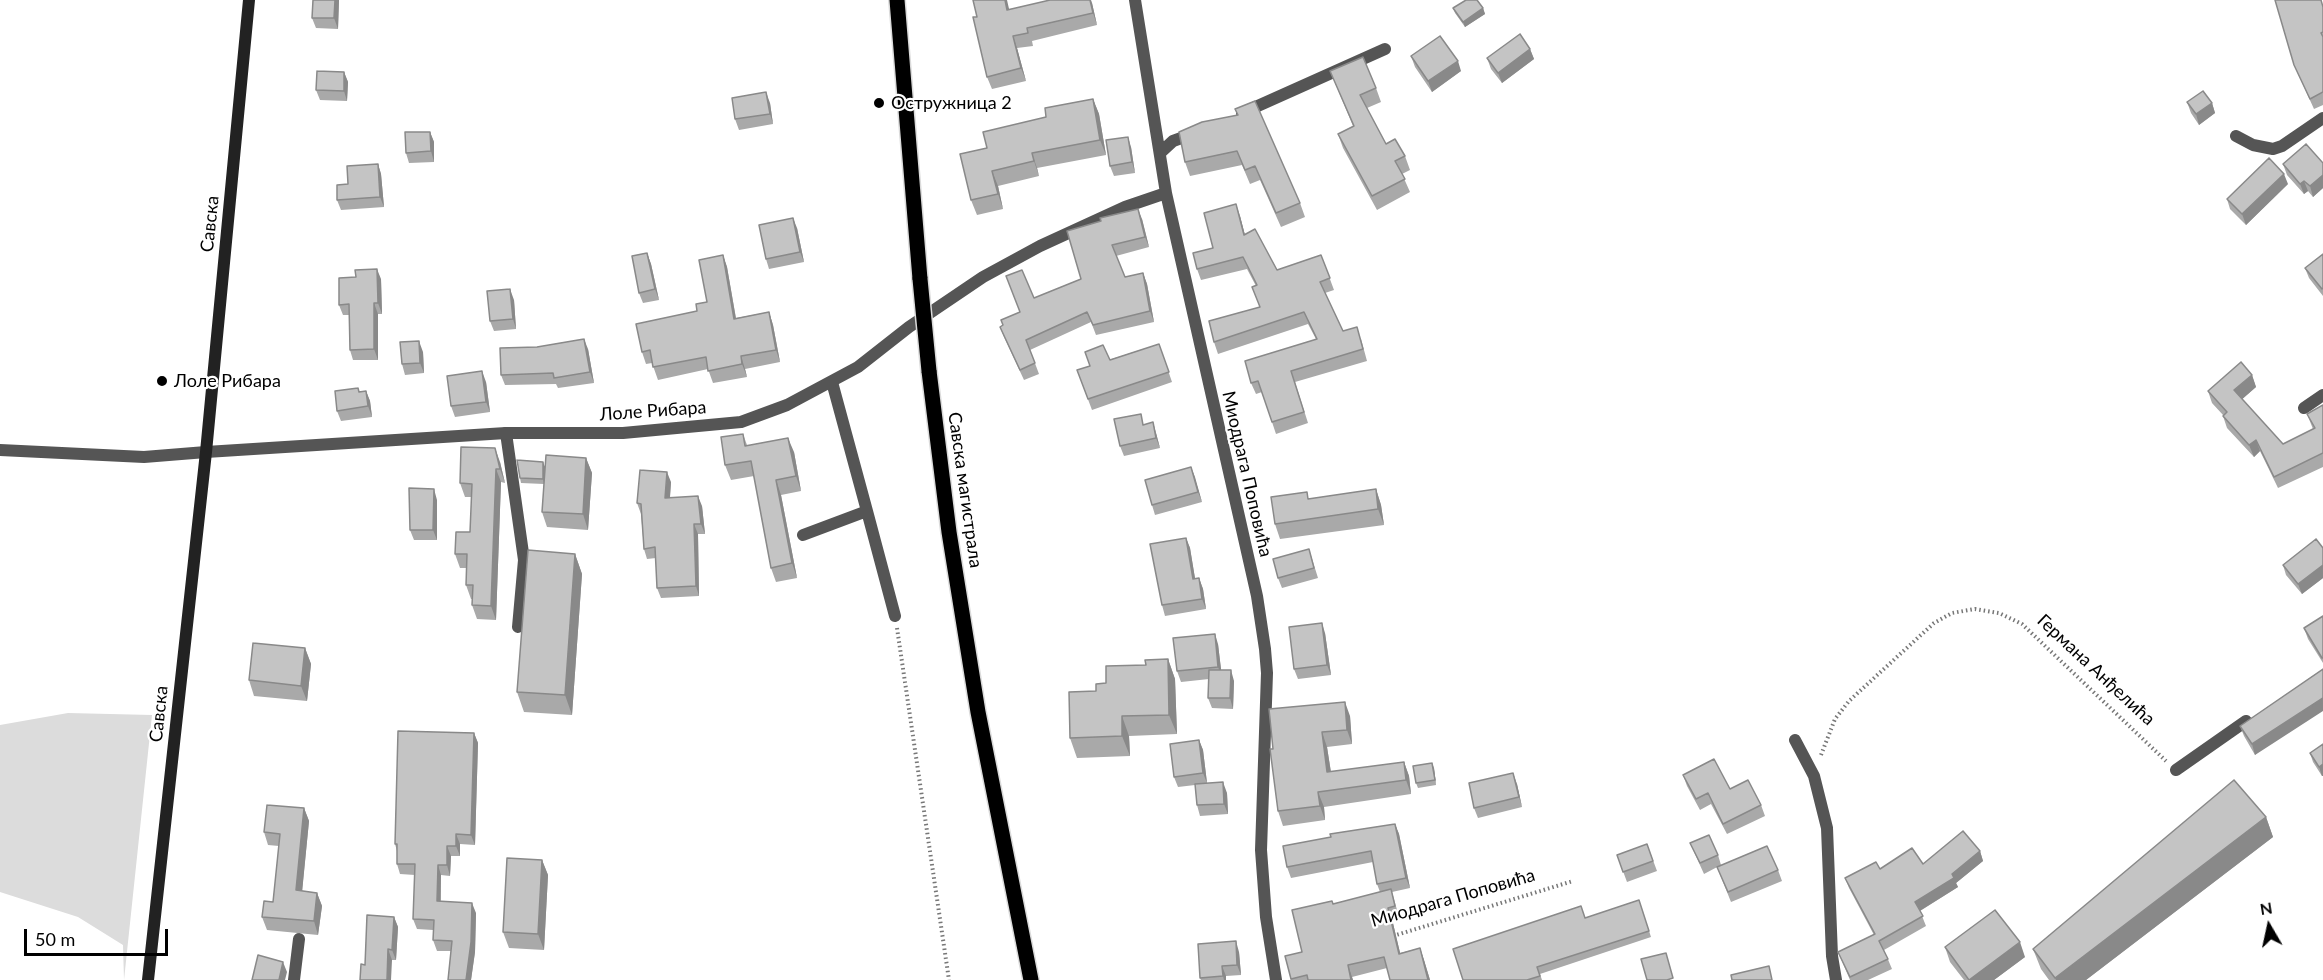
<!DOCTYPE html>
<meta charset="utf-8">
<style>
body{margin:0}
#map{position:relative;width:2323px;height:980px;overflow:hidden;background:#fff;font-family:Lato,sans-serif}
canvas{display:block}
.north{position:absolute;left:2239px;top:896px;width:60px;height:60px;-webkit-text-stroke:4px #fff;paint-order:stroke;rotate:351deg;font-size:16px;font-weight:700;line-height:24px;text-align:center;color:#000}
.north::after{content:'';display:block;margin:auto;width:21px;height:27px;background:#000;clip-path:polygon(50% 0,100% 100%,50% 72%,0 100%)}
.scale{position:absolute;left:24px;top:929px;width:144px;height:27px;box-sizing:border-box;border:3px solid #000;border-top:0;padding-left:8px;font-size:18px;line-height:21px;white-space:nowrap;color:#000;-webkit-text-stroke:4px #fff;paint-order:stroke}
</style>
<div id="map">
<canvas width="2323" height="980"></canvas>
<div class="north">N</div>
<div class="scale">50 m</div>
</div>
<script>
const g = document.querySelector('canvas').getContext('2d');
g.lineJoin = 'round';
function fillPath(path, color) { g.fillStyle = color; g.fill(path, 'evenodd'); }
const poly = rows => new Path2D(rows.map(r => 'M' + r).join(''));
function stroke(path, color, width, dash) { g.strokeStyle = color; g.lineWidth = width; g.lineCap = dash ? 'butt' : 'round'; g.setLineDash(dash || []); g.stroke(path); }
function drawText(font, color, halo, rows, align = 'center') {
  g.font = font + ' Lato,sans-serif'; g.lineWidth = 4.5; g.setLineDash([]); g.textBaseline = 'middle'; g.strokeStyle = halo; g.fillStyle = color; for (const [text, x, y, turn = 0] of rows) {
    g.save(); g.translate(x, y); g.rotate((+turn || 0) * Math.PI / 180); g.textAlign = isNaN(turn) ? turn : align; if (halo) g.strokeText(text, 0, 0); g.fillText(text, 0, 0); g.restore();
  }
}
const green = poly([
 [68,713,152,715,124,980,123,945,78,917,0,892,0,725]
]);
const path = poly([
 [897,628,949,980],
 [1821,755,1835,719,1849,701,1934,623,1952,613,1975,609,1999,613,2022,624,2166,761],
 [1393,936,1573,881]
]);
const lane = poly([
 [2236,136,2253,145,2273,149,2282,146,2323,118],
 [2304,408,2323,395],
 [506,433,524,560,518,627],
 [0,450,144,457,206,452],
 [867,511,895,616],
 [803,535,867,511,832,382],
 [294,980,299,939]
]);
const street = poly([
 [1135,0,1166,193,1257,596,1265,649,1267,673,1261,850,1266,917,1276,980],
 [1242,113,1385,49],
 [1160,153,1173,141,1195,133],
 [206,452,506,433,623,433,741,422,787,405,858,367,909,327,983,277,1040,246,1125,207,1166,193],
 [1795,740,1814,776,1827,828,1832,956,1836,980],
 [2176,770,2246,721]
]);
const secondary = poly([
 [148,980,206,452,249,0]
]);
const primary = poly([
 [897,0,920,279],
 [929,371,949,532,978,712,1031,980]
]);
const primaryBridge = poly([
 [920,279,929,371]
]);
const wall = poly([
 [313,0,339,0,338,29,316,28,312,18],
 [1092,3,1097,25,1032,41,1033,46,1017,48,1026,81,992,89,987,77,977,17,1009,9],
 [2323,6,2323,105,2314,109,2294,65],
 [1453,8,1483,8,1485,14,1465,27,1455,13],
 [1530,49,1534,59,1502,83,1491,69,1487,58],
 [1411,56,1461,71,1432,92,1415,67],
 [1330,71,1376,88,1381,102,1367,108,1386,144,1405,156,1410,170,1402,174,1410,192,1377,210,1343,148,1338,134,1353,126],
 [344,72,348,82,347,101,320,100,316,90],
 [1093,99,1099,114,1106,155,1037,168,1039,176,998,186,1003,209,977,215,971,200,987,148,1046,117],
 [2187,102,2212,103,2215,113,2199,125,2191,113],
 [770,103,773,124,739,130,735,119],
 [1202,122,1300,203,1305,217,1281,227,1260,180,1250,184,1242,165,1190,176,1185,162],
 [430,132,434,142,434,162,409,163,406,153],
 [1131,147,1135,173,1114,176,1110,166],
 [2323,163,2323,188,2313,197,2308,191,2304,194,2287,175,2283,164],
 [378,164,381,174,384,207,341,210,337,200],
 [2288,184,2246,225,2230,209,2227,199],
 [1240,216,1245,235,1277,270,1321,255,1334,290,1325,293,1343,331,1361,339,1367,361,1295,382,1308,423,1276,434,1262,392,1256,394,1251,383,1316,339,1308,324,1218,354,1214,342,1260,307,1256,286,1247,269,1201,280,1197,269,1213,248],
 [1142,219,1149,247,1116,256,1125,277,1143,273,1147,284,1154,322,1096,335,1091,322,1030,350,1039,374,1024,380,1004,337,1000,327,1003,325,1020,312,1034,298,1081,279,1067,231],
 [797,228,804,262,769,269,766,259],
 [647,253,651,264,659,300,643,303,639,293],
 [2323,254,2323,296,2309,278,2305,268],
 [723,255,727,267,736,318,769,312,773,325,780,362,745,369,747,377,713,383,708,369,658,380,652,363,646,364,642,352,697,311,707,302],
 [381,279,382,314,378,314,378,360,353,360,350,350,349,315,343,315,339,305],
 [514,300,516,329,494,331,490,321],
 [1159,344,1172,382,1092,410,1077,370],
 [588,349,594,383,558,388,556,384,505,385,501,375],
 [423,352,424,373,405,375,402,364],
 [2252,375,2256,387,2242,399,2283,444,2313,429,2307,414,2323,405,2323,467,2278,488,2260,451,2254,457,2227,428,2223,416,2223,415,2212,403,2208,391],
 [486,382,490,412,455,417,451,406],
 [358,388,359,392,366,391,370,401,372,417,341,421,337,411],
 [1156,433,1160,448,1124,456,1120,446],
 [743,434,747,445,794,452,801,491,781,495,797,578,776,582,771,568,754,476,731,480,725,465],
 [586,458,592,473,588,530,547,527,542,512,544,484,521,483,520,478,545,466],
 [500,462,505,483,501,482,496,620,477,619,472,605,472,599,471,599,466,585,467,568,460,568,455,554,470,532,472,497,465,497,460,483],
 [1191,467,1202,502,1155,515,1152,505],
 [671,482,670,498,702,506,705,534,698,534,699,596,661,598,657,588,656,558,647,559,644,549,641,514,637,503],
 [1376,489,1381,505,1384,525,1280,539,1275,524,1310,499],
 [437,500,437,540,414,540,410,530],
 [1186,538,1190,548,1195,579,1199,578,1203,589,1206,609,1165,616,1162,605],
 [2323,548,2323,578,2302,594,2286,575,2283,565],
 [1309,549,1318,578,1282,588,1278,578],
 [575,554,582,574,572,715,524,712,517,692],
 [2323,616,2323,663,2308,639,2304,628],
 [1325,633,1331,675,1298,679,1294,669],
 [1218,644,1221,670,1234,681,1233,709,1212,708,1208,698,1209,679,1181,682,1177,671],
 [305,648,311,664,307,701,254,696,249,680],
 [1168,659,1175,679,1177,734,1129,736,1130,756,1077,758,1070,738,1106,683,1146,665],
 [2323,669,2255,755,2244,736,2240,726],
 [1350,716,1352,744,1327,747,1331,772,1404,762,1409,776,1411,794,1324,807,1325,820,1283,826,1278,811,1273,749],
 [474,733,478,743,475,845,460,844,460,856,451,856,450,876,441,875,441,902,476,913,475,952,471,980,448,980,451,951,437,951,433,940,433,930,417,929,413,919,415,875,400,874,397,864,397,851,395,844],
 [1199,740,1203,750,1207,783,1227,793,1228,814,1200,816,1197,805,1195,785,1178,787,1174,777],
 [2323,744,2323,776,2322,776,2313,762,2310,753],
 [1434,768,1436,785,1418,788,1416,783],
 [1683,775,1730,789,1761,805,1765,816,1727,834,1711,804,1700,810,1687,786],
 [1517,784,1522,807,1478,818,1474,808],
 [304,808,309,821,302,891,317,893,322,906,318,935,267,930,262,917,273,902,279,846,268,845,264,832],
 [2266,817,2273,837,2086,980,2049,980,2041,969,2033,949],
 [1395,824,1399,834,1410,888,1392,892,1399,917,1392,919,1400,953,1420,948,1424,960,1430,980,1390,980,1387,968,1352,977,1353,980,1291,980,1285,956,1302,952,1333,904,1380,892,1377,884,1373,862,1291,878,1287,867,1331,837],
 [1690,843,1718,855,1721,865,1704,874],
 [1647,844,1657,871,1627,882,1617,855],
 [1980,851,1983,861,1956,883,1958,887,1920,911,1926,926,1884,950,1892,969,1868,980,1850,980,1838,952,1874,935,1849,888,1845,878,1880,869,1923,864],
 [542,860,548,875,544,950,509,948,503,932],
 [1717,867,1778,870,1782,881,1731,902],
 [1639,900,1651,937,1540,974,1542,980,1463,980,1586,918],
 [394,917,398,927,396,960,392,960,365,965],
 [1945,947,2025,957,1994,980,1964,980,1950,962],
 [1239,952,1241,975,1226,976,1226,980,1201,980,1200,978]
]);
const shadedWall = poly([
 [335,0,339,0,338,29,334,18],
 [1005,0,1007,0,1012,22,1007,10],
 [1090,0,1091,0,1092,3,1097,25,1093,13],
 [1483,8,1485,14,1465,27,1463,22],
 [1013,36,1017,48,1026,81,1021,68],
 [1530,49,1534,59,1502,83,1498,73],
 [1458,61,1461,71,1432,92,1428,81],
 [344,72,348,82,347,101,344,91],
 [766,92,770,103,773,124,770,114],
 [1093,99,1099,114,1106,155,1100,140],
 [2212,103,2215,113,2199,125,2196,114],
 [430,132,434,142,434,162,431,151],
 [1128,137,1131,147,1135,173,1132,162],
 [1032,153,1037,168,1039,176,1034,161],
 [378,164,381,174,384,207,380,197],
 [992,171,998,186,1003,209,998,194],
 [2284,174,2288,184,2246,225,2242,214],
 [2323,175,2323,188,2313,197,2310,186],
 [2304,181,2308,191,2304,194,2300,184],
 [1236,204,1240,216,1248,247,1244,235],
 [1138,209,1142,219,1149,247,1145,237],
 [793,218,797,228,804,262,800,252],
 [647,253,651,264,659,300,655,289],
 [723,255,727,267,738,331,734,319],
 [377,269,381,279,382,314,378,303],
 [1143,273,1147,284,1154,322,1150,311],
 [510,289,514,300,516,329,513,319],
 [374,303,378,314,378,360,374,349],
 [769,312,773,325,780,362,776,350],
 [584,339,588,349,594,383,590,372],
 [419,341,423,352,424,373,420,363],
 [741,356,745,369,747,377,742,364],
 [482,371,486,382,490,412,486,402],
 [2252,375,2256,387,2239,402,2234,390],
 [366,391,370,401,372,417,368,406],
 [1153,422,1156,433,1160,448,1156,438],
 [788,438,794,452,801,491,796,476],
 [2256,440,2260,451,2254,457,2249,445],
 [495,448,500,462,505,483,500,469],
 [586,458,592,473,588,530,583,514],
 [543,462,545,467,544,484,543,479],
 [1191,467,1195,477,1202,502,1198,492],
 [496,469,501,482,496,620,491,606],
 [667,472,671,482,669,509,665,498],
 [776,480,781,495,797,578,792,563],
 [434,489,437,500,437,540,433,530],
 [1376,489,1381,505,1384,525,1378,509],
 [698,496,702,506,705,534,701,524],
 [694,524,698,534,699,596,696,586],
 [1186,538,1190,548,1197,590,1193,579],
 [575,554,582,574,572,715,565,695],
 [2323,565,2323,578,2302,594,2298,584],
 [1199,578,1203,589,1206,609,1202,599],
 [1322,623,1325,633,1331,675,1327,665],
 [1215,634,1218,644,1222,677,1218,667],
 [305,648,311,664,307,701,301,686],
 [1168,659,1175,679,1177,734,1169,715],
 [1231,670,1234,681,1233,709,1230,698],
 [2323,698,2323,711,2255,755,2252,744],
 [1345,702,1350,716,1352,744,1347,730],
 [1122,716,1129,736,1130,756,1122,736],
 [1322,732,1327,747,1333,786,1327,772],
 [474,733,478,743,475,845,471,835],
 [1199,740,1203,750,1207,783,1203,773],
 [1404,762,1409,776,1411,794,1406,780],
 [1432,763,1434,768,1436,785,1435,780],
 [2323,764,2323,776,2322,776,2319,767],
 [1513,773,1517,784,1522,807,1519,797],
 [1223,782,1227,793,1228,814,1224,804],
 [1318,792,1324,807,1325,820,1320,806],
 [304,808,309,821,301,903,296,890],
 [2266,817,2273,837,2086,980,2056,980,2055,978],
 [1395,824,1399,834,1410,888,1406,878],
 [456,834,460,844,460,856,456,846],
 [447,846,451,856,450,876,447,865],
 [1980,851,1983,861,1956,883,1958,887,1918,912,1915,902,1952,874],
 [542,860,548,875,544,950,538,934],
 [438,865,441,875,440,912,437,901],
 [317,893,322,906,318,935,314,921],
 [472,903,476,913,475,952,471,980,466,980],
 [1388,908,1392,919,1403,965,1399,954],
 [394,917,398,927,396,960,392,950],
 [1236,941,1239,952,1241,975,1237,965],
 [2020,942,2025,957,1994,980,1969,980],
 [1420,948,1424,960,1430,980,1428,980],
 [388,949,392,960,391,980,387,980],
 [283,962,287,972,285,980,279,980],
 [1348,965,1353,980,1351,980],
 [1222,966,1226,976,1226,980,1224,980,1223,976]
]);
const building = poly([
 [313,0,335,0,334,18,312,18,313,0],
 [973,0,1005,0,1007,10,1050,0,1090,0,1093,13,1027,28,1028,33,1013,36,1021,68,987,77,973,17,977,17,973,0],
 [1466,0,1477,0,1483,8,1463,22,1453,8,1466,0],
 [2275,0,2321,0,2323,7,2323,32,2321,33,2323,37,2323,92,2310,99,2294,65,2275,0],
 [1520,34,1530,49,1498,73,1487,58,1520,34],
 [1440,36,1458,61,1428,81,1411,56,1440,36],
 [1363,57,1376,88,1360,95,1386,144,1395,139,1405,156,1395,161,1405,179,1372,196,1338,134,1354,126,1330,71,1363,57],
 [317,71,344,72,344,91,316,90,317,71],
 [2203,91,2212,103,2196,114,2187,102,2203,91],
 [766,92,770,114,735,119,732,98,766,92],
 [1093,99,1100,140,1032,153,1034,161,992,171,998,194,971,200,960,154,987,148,983,132,1046,117,1045,108,1093,99],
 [1255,101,1300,203,1276,213,1255,166,1245,170,1237,151,1185,162,1179,132,1202,122,1238,115,1235,109,1255,101],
 [405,132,430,132,431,151,406,153,405,132],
 [1128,137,1132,162,1110,166,1106,140,1128,137],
 [2306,144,2323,163,2323,175,2310,186,2304,181,2300,184,2283,164,2306,144],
 [2269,158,2284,174,2242,214,2227,199,2269,158],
 [378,164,380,197,337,200,337,185,348,184,347,166,378,164],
 [1236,204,1244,235,1255,229,1277,270,1321,255,1330,278,1320,282,1343,331,1357,327,1363,349,1291,371,1304,412,1272,422,1258,381,1251,383,1245,361,1317,339,1304,312,1214,342,1209,321,1260,307,1252,287,1257,285,1243,257,1197,269,1193,253,1213,248,1204,213,1236,204],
 [1138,209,1145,237,1112,245,1125,277,1143,273,1150,311,1093,325,1087,312,1026,340,1035,363,1020,370,1000,327,1003,325,1001,320,1020,312,1006,276,1022,270,1034,298,1081,279,1067,231,1101,221,1100,218,1138,209],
 [793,218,800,252,766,259,759,225,793,218],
 [647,253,655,289,639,293,632,256,647,253],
 [2323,254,2323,288,2322,289,2305,268,2323,254],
 [723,255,734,319,769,312,776,350,741,356,742,364,708,371,706,357,653,367,650,350,642,352,636,324,697,311,696,304,707,302,699,260,723,255],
 [377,269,378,303,374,303,374,349,350,350,349,304,339,305,339,278,356,277,355,270,377,269],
 [510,289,513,319,490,321,487,291,510,289],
 [584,339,590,372,554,378,553,373,501,375,500,348,537,347,584,339],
 [419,341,420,363,402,364,400,342,419,341],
 [1159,344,1169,372,1088,399,1077,370,1090,366,1085,352,1103,345,1110,360,1159,344],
 [2241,362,2252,375,2234,390,2283,444,2315,428,2307,414,2323,405,2323,453,2274,477,2256,440,2249,445,2223,416,2227,412,2208,391,2241,362],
 [482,371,486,402,451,406,447,376,482,371],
 [358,388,359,392,366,391,368,406,337,411,335,391,358,388],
 [1141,414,1143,425,1153,422,1156,438,1120,446,1114,419,1141,414],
 [743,434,745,446,788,438,796,476,776,480,792,563,771,568,751,461,725,465,721,437,743,434],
 [461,447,495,448,500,469,496,469,491,606,472,605,473,585,466,585,467,554,455,554,456,532,470,532,472,484,460,483,461,447],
 [546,455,586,458,583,514,542,512,546,455],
 [517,460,543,462,543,479,520,478,517,460],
 [1191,467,1198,492,1152,505,1145,480,1191,467],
 [640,470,667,472,665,498,698,496,701,524,694,524,696,586,657,588,655,547,644,549,641,504,637,503,640,470],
 [409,488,434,489,433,530,410,530,409,488],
 [1376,489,1378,509,1275,524,1271,497,1307,492,1308,499,1376,489],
 [1186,538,1193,579,1199,578,1202,599,1162,605,1150,544,1186,538],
 [2316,539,2323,548,2323,565,2298,584,2283,565,2316,539],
 [1309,549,1314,568,1278,578,1273,559,1309,549],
 [528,550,575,554,565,695,517,692,528,550],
 [2323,616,2323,658,2322,658,2304,628,2323,616],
 [1322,623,1327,665,1294,669,1289,627,1322,623],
 [1215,634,1218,667,1177,671,1173,638,1215,634],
 [253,643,305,648,301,686,249,680,253,643],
 [1168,659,1169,715,1122,716,1122,736,1070,738,1069,692,1096,691,1096,684,1106,683,1106,666,1146,665,1145,660,1168,659],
 [2323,669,2323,698,2252,744,2240,726,2323,669],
 [1209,670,1231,670,1230,698,1208,698,1209,670],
 [1345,702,1347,730,1322,732,1327,772,1404,762,1406,780,1318,792,1320,806,1278,811,1270,749,1273,749,1269,709,1345,702],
 [398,731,474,733,471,835,456,834,456,846,447,846,447,865,438,865,437,901,472,903,471,942,466,980,448,980,452,941,433,940,434,920,413,919,415,864,397,864,397,844,395,844,398,731],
 [1199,740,1203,773,1174,777,1170,744,1199,740],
 [2323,744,2323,764,2319,767,2310,753,2323,744],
 [1714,759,1730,789,1748,780,1761,805,1723,824,1708,793,1696,799,1683,775,1714,759],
 [1432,763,1435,780,1416,783,1413,766,1432,763],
 [1513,773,1519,797,1474,808,1469,783,1513,773],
 [2234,780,2266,817,2055,978,2033,949,2234,780],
 [1223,782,1224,804,1197,805,1195,784,1223,782],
 [267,805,304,808,296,890,317,893,314,921,262,917,264,901,273,902,280,834,264,832,267,805],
 [1395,824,1406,878,1377,884,1371,851,1287,867,1283,846,1331,837,1330,834,1395,824],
 [1963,831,1980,851,1952,874,1954,878,1915,902,1923,916,1879,941,1888,959,1850,977,1838,952,1875,934,1845,878,1876,862,1880,869,1912,848,1923,864,1963,831],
 [1709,835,1718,855,1700,863,1690,843,1709,835],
 [1647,844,1653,861,1623,872,1617,855,1647,844],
 [1767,846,1778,870,1728,892,1717,867,1767,846],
 [507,858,542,860,538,934,503,932,507,858],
 [1391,889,1395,906,1388,908,1399,954,1420,948,1428,980,1390,980,1384,957,1348,965,1351,980,1308,980,1307,975,1291,979,1285,956,1302,952,1292,910,1332,901,1333,904,1391,889],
 [1639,900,1649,931,1537,967,1540,976,1527,980,1463,980,1453,949,1581,906,1585,918,1639,900],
 [1995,910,2020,942,1969,980,1945,947,1995,910],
 [367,915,394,917,392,950,388,949,387,980,360,980,361,964,365,965,367,915],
 [1236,941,1237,965,1222,966,1223,976,1200,978,1198,944,1236,941],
 [1666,953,1673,978,1667,980,1647,980,1641,959,1666,953],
 [258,955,283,962,279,980,252,980,258,955],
 [1769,966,1772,980,1732,980,1731,975,1769,966]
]);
const markers = [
 [879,103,6,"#000"],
 [162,381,6,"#000"]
];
const poiNames = [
 ["Остружница 2",891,103],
 ["Лоле Рибара",174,381]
];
const streetNames = [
 ["Савска",210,224,-84],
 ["Лоле Рибара",653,411,-4],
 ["Миодрага Поповића",1247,474,77],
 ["Савска магистрала",965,490,82],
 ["Германа Анђелића",2096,670,43],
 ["Савска",159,714,-84],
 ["Миодрага Поповића",1453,898,-16]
];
fillPath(green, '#dcdcdc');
stroke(primary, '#dbdbdb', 18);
stroke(path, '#777', 4, [1.5, 3]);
stroke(lane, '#555', 12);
stroke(street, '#555', 12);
stroke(secondary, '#222', 12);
stroke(primary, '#000', 15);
stroke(primaryBridge, '#dbdbdb', 18, []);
stroke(primaryBridge, '#000', 15);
fillPath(wall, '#a9a9a9');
fillPath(shadedWall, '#898989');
fillPath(building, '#c4c4c4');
stroke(building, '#898989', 1.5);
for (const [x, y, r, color] of markers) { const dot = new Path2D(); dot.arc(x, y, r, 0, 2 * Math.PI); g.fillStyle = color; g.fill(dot); stroke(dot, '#fff', 2); }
drawText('18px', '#000', '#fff', poiNames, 'left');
drawText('18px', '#000', '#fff', streetNames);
</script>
